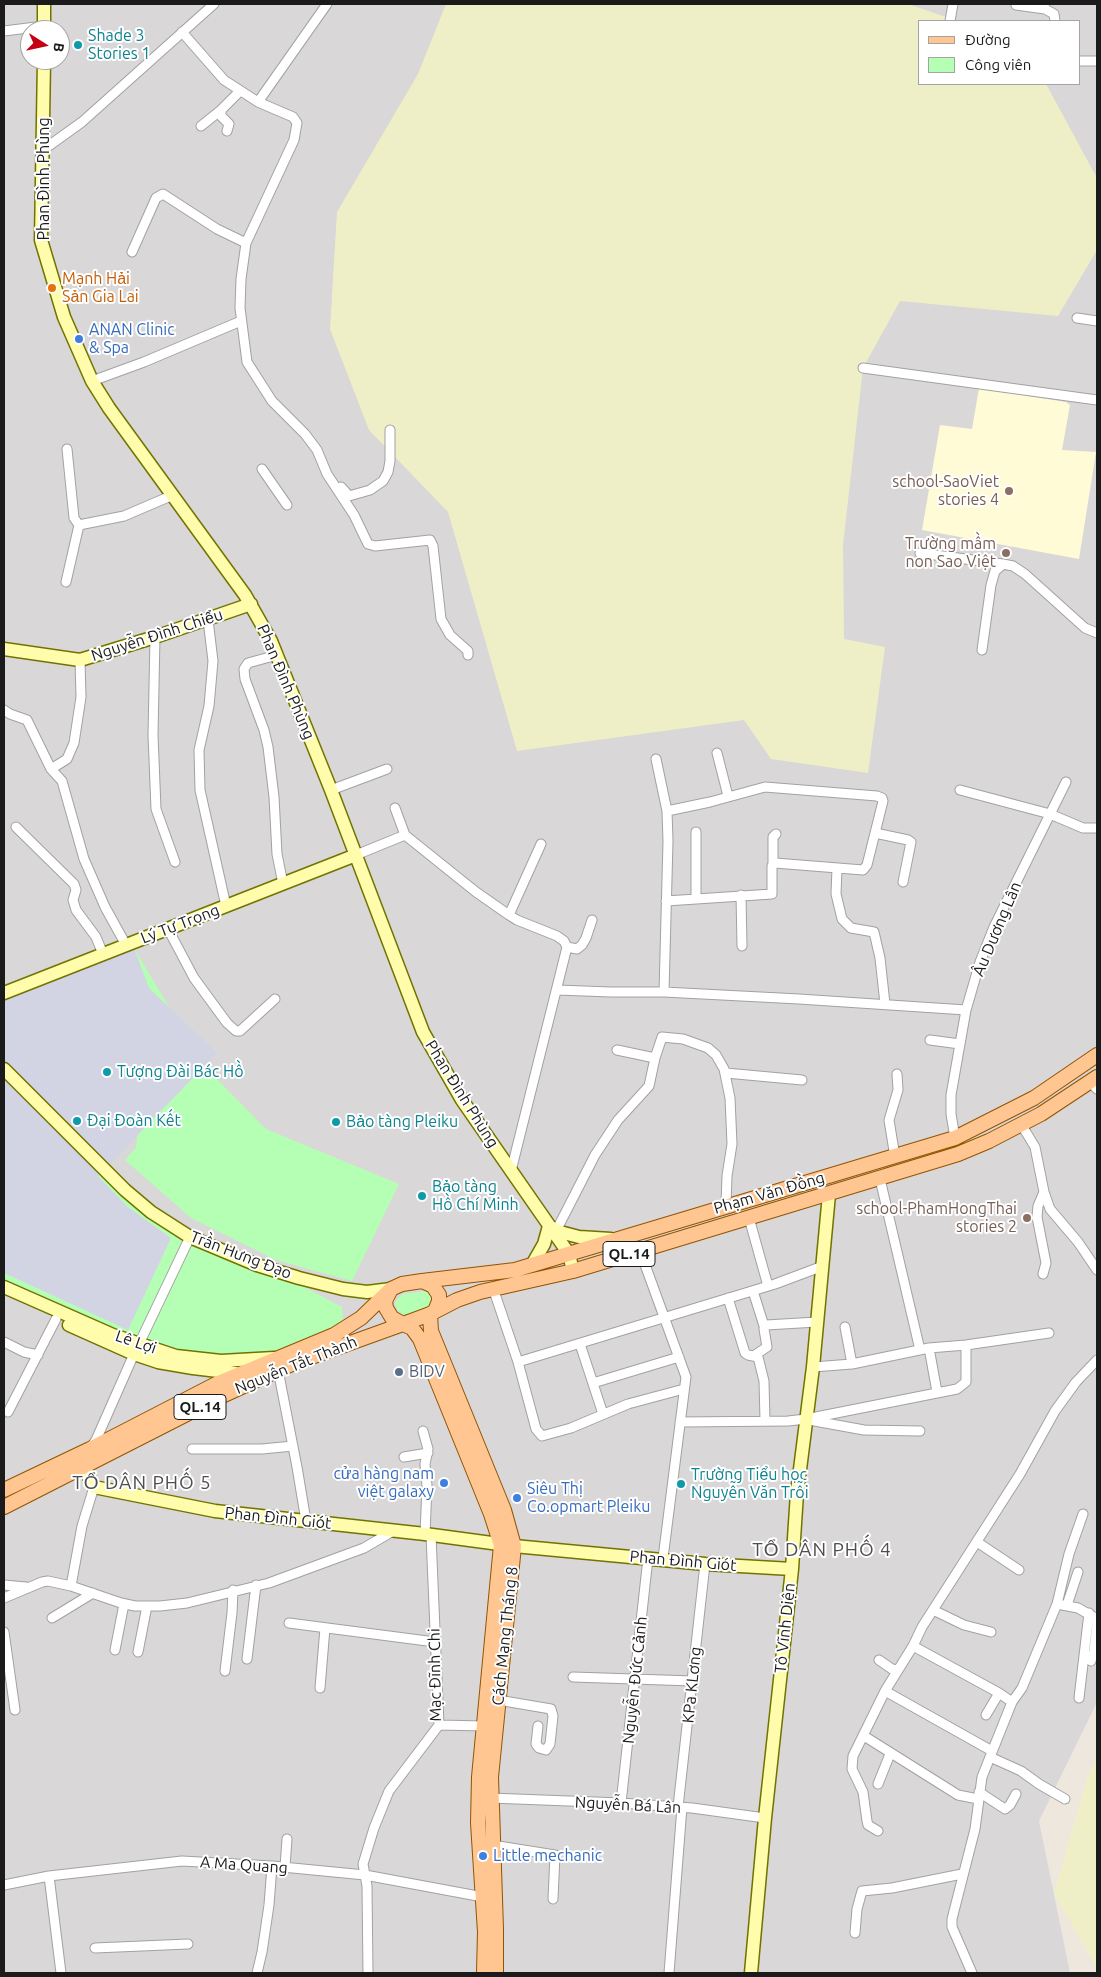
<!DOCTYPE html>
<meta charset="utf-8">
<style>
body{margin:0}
#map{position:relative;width:1101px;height:1977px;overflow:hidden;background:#eee7de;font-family:Ubuntu,sans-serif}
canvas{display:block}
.frame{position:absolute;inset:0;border:5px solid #1b1b1b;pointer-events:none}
.legend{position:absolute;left:918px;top:20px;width:162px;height:65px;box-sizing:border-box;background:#fff;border:1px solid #a4a4a4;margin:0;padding:6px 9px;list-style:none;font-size:15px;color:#1b1b1b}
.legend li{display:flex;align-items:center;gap:10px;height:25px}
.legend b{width:25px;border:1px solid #a4a4a4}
.north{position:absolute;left:20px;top:20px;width:50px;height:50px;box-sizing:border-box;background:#fff;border:1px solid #a4a4a4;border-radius:50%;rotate:100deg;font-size:14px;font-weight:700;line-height:20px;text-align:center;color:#1b1b1b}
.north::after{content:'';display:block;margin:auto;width:18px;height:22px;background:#c50012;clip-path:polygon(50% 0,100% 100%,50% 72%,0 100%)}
</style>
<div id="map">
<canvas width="1101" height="1977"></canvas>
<div class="frame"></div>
<ul class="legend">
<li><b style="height:6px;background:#ffc692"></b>Đường</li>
<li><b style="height:14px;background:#b5ffb4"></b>Công viên</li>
</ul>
<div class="north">B</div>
</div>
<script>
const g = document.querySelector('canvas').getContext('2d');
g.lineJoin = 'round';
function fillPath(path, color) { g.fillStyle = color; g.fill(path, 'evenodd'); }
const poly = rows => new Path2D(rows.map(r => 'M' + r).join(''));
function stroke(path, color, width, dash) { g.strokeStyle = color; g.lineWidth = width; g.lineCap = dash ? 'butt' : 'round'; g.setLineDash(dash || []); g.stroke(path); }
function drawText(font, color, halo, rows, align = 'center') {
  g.font = font + ' Ubuntu,sans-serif'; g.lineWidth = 4; g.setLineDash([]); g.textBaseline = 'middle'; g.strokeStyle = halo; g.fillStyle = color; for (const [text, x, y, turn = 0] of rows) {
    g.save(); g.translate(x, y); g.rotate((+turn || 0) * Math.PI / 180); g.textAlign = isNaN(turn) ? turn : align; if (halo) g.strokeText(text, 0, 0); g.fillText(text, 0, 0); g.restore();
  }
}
const residential = poly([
 [4,4,1097,4,1097,1702,1039,1821,1070,1973,4,1973],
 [920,21,1080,21,1080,84,920,84],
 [30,30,60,30,60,60,30,60]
]);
const education = poly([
 [979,388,1066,402,1070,405,1062,450,1096,452,1079,559,922,530,940,425,972,429]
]);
const farmland = poly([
 [446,4,908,4,958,21,920,21,920,84,1046,84,1097,178,1097,250,1058,316,900,301,863,368,843,545,844,639,885,647,868,773,771,759,744,720,517,751,448,512,369,430,330,329,337,212,418,74],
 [1097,1758,1097,1968,1054,1894,1087,1779]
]);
const park = poly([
 [134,948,204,1066,266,1129,399,1184,352,1281,276,1260,191,1218,125,1160,136,1147,140,1113],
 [4,1076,95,1170,151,1212,272,1270,342,1307,343,1320,335,1331,289,1349,249,1354,222,1355,165,1349,4,1287],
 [426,1291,432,1294,432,1306,405,1316,397,1310,395,1302,402,1294]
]);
const plaza = poly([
 [134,948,149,988,217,1053,98,1176,128,1207,171,1238,128,1330,4,1273,4,998]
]);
const street = poly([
 [1016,5,1045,9],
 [1044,5,1045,9,1054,14,1055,21],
 [950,21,953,4],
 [4,31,44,26],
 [182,32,224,80,258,102,293,117,297,123,294,140,246,243,241,279,240,308,247,362,272,401,305,434,317,450,327,474,354,515,368,544,375,546,430,540,433,546,441,619,450,635,468,651,468,655],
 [1080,61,1097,61],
 [258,102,327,4],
 [201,126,221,110],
 [227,131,229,124,221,116,221,110,240,91],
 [43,150,82,122,214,4],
 [132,252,156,198,163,194,217,229,246,243],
 [1077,318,1097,321],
 [863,368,1097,400],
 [92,381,144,362,241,321],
 [67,449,74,518,79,525,124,516,173,495],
 [262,469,287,505],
 [341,487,349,496,370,490,383,481,388,472,390,461,390,430],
 [920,553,1003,564],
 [66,582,79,525],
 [208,620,213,661,209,706,199,750,200,790,226,906],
 [155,637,153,735,156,809,175,862],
 [982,650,991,585,995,571,1003,564,1013,566,1025,574,1085,628,1097,633],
 [277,655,248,663,244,669,245,679,264,730,268,747,274,797,277,854,283,884],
 [4,710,10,714,27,720,51,769,62,781,84,859,105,907,126,945],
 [717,753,728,796],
 [656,759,667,811,668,841,664,992],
 [51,769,67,759,74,743,81,697,80,660],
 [331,790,387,769],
 [960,790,1050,814,1083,828,1097,828],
 [395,808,405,835],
 [16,827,74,884,76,890,73,900,76,910,96,937,103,954],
 [696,832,696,899],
 [875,833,908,840,911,842,903,882],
 [356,855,405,835,476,892,509,915,517,920,557,936,564,941,567,947,511,1171],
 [773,864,773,837,776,834],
 [837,868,836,894,842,919,851,928,874,932,880,958,885,1004],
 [741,895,742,946],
 [666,901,772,894,772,866,775,863,863,870,867,865,883,801,882,798,877,796,765,787,710,802,667,811],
 [509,915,541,844],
 [168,929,194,978,227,1023,236,1031,240,1031,275,999],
 [567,947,577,949,582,945,586,938,592,920],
 [557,990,611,992,664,992,799,999,966,1010],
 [930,1040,960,1044],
 [617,1050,655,1058],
 [726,1073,802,1080],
 [1090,1082,1097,1089],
 [1021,1124,1035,1147,1044,1192,1050,1209,1078,1242,1097,1270],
 [955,1138,951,1114,951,1095,966,1010,980,962,994,927,1066,782],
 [895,1157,889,1120,898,1090,897,1074],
 [880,1179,920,1350],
 [749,1218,768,1286],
 [555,1233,595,1155,618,1120,649,1086,655,1058,662,1037,683,1039,708,1048,716,1055,724,1069,730,1098,732,1144,727,1176,726,1205],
 [640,1251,686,1377,663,1558],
 [1043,1274,1046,1263,1037,1217,1038,1206,1044,1192],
 [493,1288,518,1362,536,1429,542,1436,571,1428,628,1404,684,1389],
 [753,1291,764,1326],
 [728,1298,745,1353,748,1355,758,1357,764,1381,765,1421],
 [845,1327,852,1364],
 [4,1342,24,1352,38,1355],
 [139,1344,190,1237],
 [580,1344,603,1414],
 [929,1348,937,1392],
 [755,1355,767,1347,764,1329,766,1325,817,1322],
 [518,1362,775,1284,823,1266],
 [813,1367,852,1364,929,1348,966,1345,1049,1333],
 [278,1370,297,1467,306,1521],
 [593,1383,679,1357],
 [8,1412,56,1319],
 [809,1420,864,1430,920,1431],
 [680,1422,788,1421,806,1419,957,1389,966,1382,966,1345],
 [423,1431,428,1449,425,1464,427,1486,425,1534],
 [91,1447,96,1440,134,1354],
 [192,1449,262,1449,293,1446],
 [404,1457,428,1453],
 [94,1487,82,1526,71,1586,121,1603,135,1606,160,1606,187,1603,269,1583,364,1548,393,1531],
 [977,1542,1019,1570],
 [4,1585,26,1587],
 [4,1598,42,1582,48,1581,71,1586],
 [1057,1604,1078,1608,1097,1619],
 [1067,1605,1078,1572],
 [933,1610,964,1625,991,1632],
 [52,1618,93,1593],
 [289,1623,435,1642],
 [4,1632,15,1710],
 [115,1650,124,1604],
 [138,1652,147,1606],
 [247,1659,256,1585],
 [879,1660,892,1669,898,1670],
 [1091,1661,1094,1651,1097,1623],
 [225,1671,232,1613,233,1590],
 [573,1677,693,1681],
 [320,1688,325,1628],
 [885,1691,992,1751],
 [1079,1698,1089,1613],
 [498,1700,551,1709,553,1716,550,1744,546,1750,539,1748,536,1744,538,1726],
 [1012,1702,1022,1688,1057,1604,1069,1554,1083,1514],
 [986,1715,999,1693],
 [439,1725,484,1726],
 [864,1736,958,1795,978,1799],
 [990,1757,1021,1771,1039,1784,1065,1799],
 [878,1784,890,1754],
 [979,1792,1005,1809,1010,1805,1016,1794],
 [490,1798,621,1803,692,1808,765,1818],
 [621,1803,648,1558],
 [678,1807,705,1564],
 [878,1831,868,1825,867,1821,863,1792,852,1769,853,1756,885,1691,913,1646],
 [492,1845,555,1855,553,1899],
 [285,1867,287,1839],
 [49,1876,61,1973],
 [4,1885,49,1876,182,1861,272,1866,365,1875,483,1897],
 [855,1933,857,1909,862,1891,892,1888,962,1874],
 [95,1948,188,1944],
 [257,1973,262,1952,269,1905,272,1866],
 [368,1973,367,1886,363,1864,367,1851,374,1828,389,1791,439,1725,431,1535],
 [669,1973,682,1807],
 [972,1973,952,1927,952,1919,975,1829,982,1777,1012,1702,999,1693,913,1646,922,1627,1020,1474,1055,1411,1076,1382,1097,1360]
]);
const secondary = poly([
 [44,4,44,30],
 [44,60,41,240,64,317,92,381,109,408,245,595,271,641,331,790,423,1032,462,1100,569,1254,573,1271],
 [4,649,80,660,155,637,251,604],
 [4,993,356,855],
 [4,1069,125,1190,151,1212,190,1237,257,1265,299,1278,343,1289,367,1292,391,1289],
 [532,1265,544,1244,549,1226,560,1232,579,1237,611,1239],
 [4,1287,113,1335,176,1356,221,1361,274,1358],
 [69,1325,134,1354,158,1362,193,1368,243,1374],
 [80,1459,94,1487,215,1511,425,1534,514,1546,705,1564,792,1569],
 [751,1973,765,1818,792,1569,797,1493,813,1367,829,1194]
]);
const primary = poly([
 [422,1281,515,1270,955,1138,1034,1098,1097,1055],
 [422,1281,433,1286,439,1295,439,1301,435,1311,430,1314,403,1324,392,1318,386,1308,385,1301,391,1289,402,1284,422,1281],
 [4,1490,90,1449,216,1384,334,1335,361,1318,391,1289],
 [4,1507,222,1396,292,1364,403,1324,412,1328,420,1339,491,1514,501,1545,479,1777,478,1823,485,1932,484,1973],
 [496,1973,496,1929,491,1777,514,1546,504,1510,431,1331,430,1314,457,1300,480,1292,573,1271,958,1154,989,1141,1041,1114,1097,1077]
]);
const markers = [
 [78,45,5,"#0f9aa8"],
 [52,288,5,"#e8710a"],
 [79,339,5,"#3f7fe0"],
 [1009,491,5,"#8d6e63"],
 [1006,553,5,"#8d6e63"],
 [107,1072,5,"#0f9aa8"],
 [77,1121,5,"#0f9aa8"],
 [336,1122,5,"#0f9aa8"],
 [422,1196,5,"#0f9aa8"],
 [1027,1218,5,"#8d6e63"],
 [399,1372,5,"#5c6f8a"],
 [444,1483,5,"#3f7fe0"],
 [681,1484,5,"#0f9aa8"],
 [517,1498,5,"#3f7fe0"],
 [483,1856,5,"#3f7fe0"]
];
const shields = [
 [629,1254,52],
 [200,1407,52]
];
const shieldNames = [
 ["QL.14",629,1254],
 ["QL.14",200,1407]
];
const cultureNames = [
 ["Shade 3",88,36],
 ["Stories 1",88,54],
 ["Tượng Đài Bác Hồ",117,1072],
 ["Đại Đoàn Kết",87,1121],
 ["Bảo tàng Pleiku",346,1122],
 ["Bảo tàng",432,1187],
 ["Hồ Chí Minh",432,1205],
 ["Trường Tiểu học",691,1475],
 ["Nguyễn Văn Trỗi",691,1493]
];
const streetNames = [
 ["Phan Đình Phùng",44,179,-90],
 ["Nguyễn Đình Chiểu",157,635,-18],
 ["Phan Đình Phùng",286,682,67],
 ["Lý Tự Trọng",180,924,-21],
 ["Âu Dương Lân",997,929,-67],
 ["Phan Đình Phùng",462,1094,58],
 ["Phạm Văn Đồng",769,1193,-16],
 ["Trần Hưng Đạo",241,1255,21],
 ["Lê Lợi",136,1342,19],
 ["Nguyễn Tất Thành",296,1365,-22],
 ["Phan Đình Giót",278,1518,6],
 ["Phan Đình Giót",683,1561,5],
 ["Tô Vĩnh Diện",785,1628,-84],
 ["Cách Mạng Tháng 8",505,1636,-84],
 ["Mạc Đĩnh Chi",435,1675,-91],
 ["Nguyễn Đức Cảnh",635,1680,-84],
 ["KPa KLơng",692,1685,-84],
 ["Nguyễn Bá Lân",628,1805,3],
 ["A Ma Quang",244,1865,4]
];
const foodNames = [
 ["Mạnh Hải",62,279],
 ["Sản Gia Lai",62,297]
];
const shopNames = [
 ["ANAN Clinic",89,330],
 ["& Spa",89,348],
 ["cửa hàng nam",434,1474,"right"],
 ["việt galaxy",434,1492,"right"],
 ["Siêu Thị",527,1489],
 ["Co.opmart Pleiku",527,1507],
 ["Little mechanic",493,1856]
];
const educationNames = [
 ["school-SaoViet",999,482],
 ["stories 4",999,500],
 ["Trường mầm",996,544],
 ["non Sao Việt",996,562],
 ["school-PhamHongThai",1017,1209],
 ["stories 2",1017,1227]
];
const serviceNames = [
 ["BIDV",409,1372]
];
const quarterNames = [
 ["TỔ DÂN PHỐ 5",142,1483],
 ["TỔ DÂN PHỐ 4",822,1550]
];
fillPath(residential, '#d9d7d7');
fillPath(education, '#fffbd6');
fillPath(farmland, '#efefc7');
fillPath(park, '#b5ffb4');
fillPath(plaza, '#d3d4e3');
stroke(street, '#a2a2a2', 11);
stroke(secondary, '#717300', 15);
stroke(primary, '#915400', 16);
stroke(street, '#fff', 9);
stroke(secondary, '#fffcab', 12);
stroke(primary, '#ffc692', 14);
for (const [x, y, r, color] of markers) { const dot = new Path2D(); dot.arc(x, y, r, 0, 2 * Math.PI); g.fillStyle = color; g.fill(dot); stroke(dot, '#fff', 2); }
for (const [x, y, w] of shields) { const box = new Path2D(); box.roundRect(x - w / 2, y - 12.5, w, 25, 4); g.fillStyle = '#fff'; g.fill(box); stroke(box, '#1b1b1b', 1); }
drawText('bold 15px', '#1b1b1b', null, shieldNames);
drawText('16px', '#0d838f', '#fff', cultureNames, 'left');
drawText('16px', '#1b1b1b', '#fff', streetNames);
drawText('16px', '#c56008', '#fff', foodNames, 'left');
drawText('16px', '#366cbe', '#fff', shopNames, 'left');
drawText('16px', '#785e54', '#fff', educationNames, 'right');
drawText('16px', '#4e5e75', '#fff', serviceNames, 'left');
g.letterSpacing = '1px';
drawText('19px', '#4e4e4e', '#fff', quarterNames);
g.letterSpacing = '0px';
</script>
